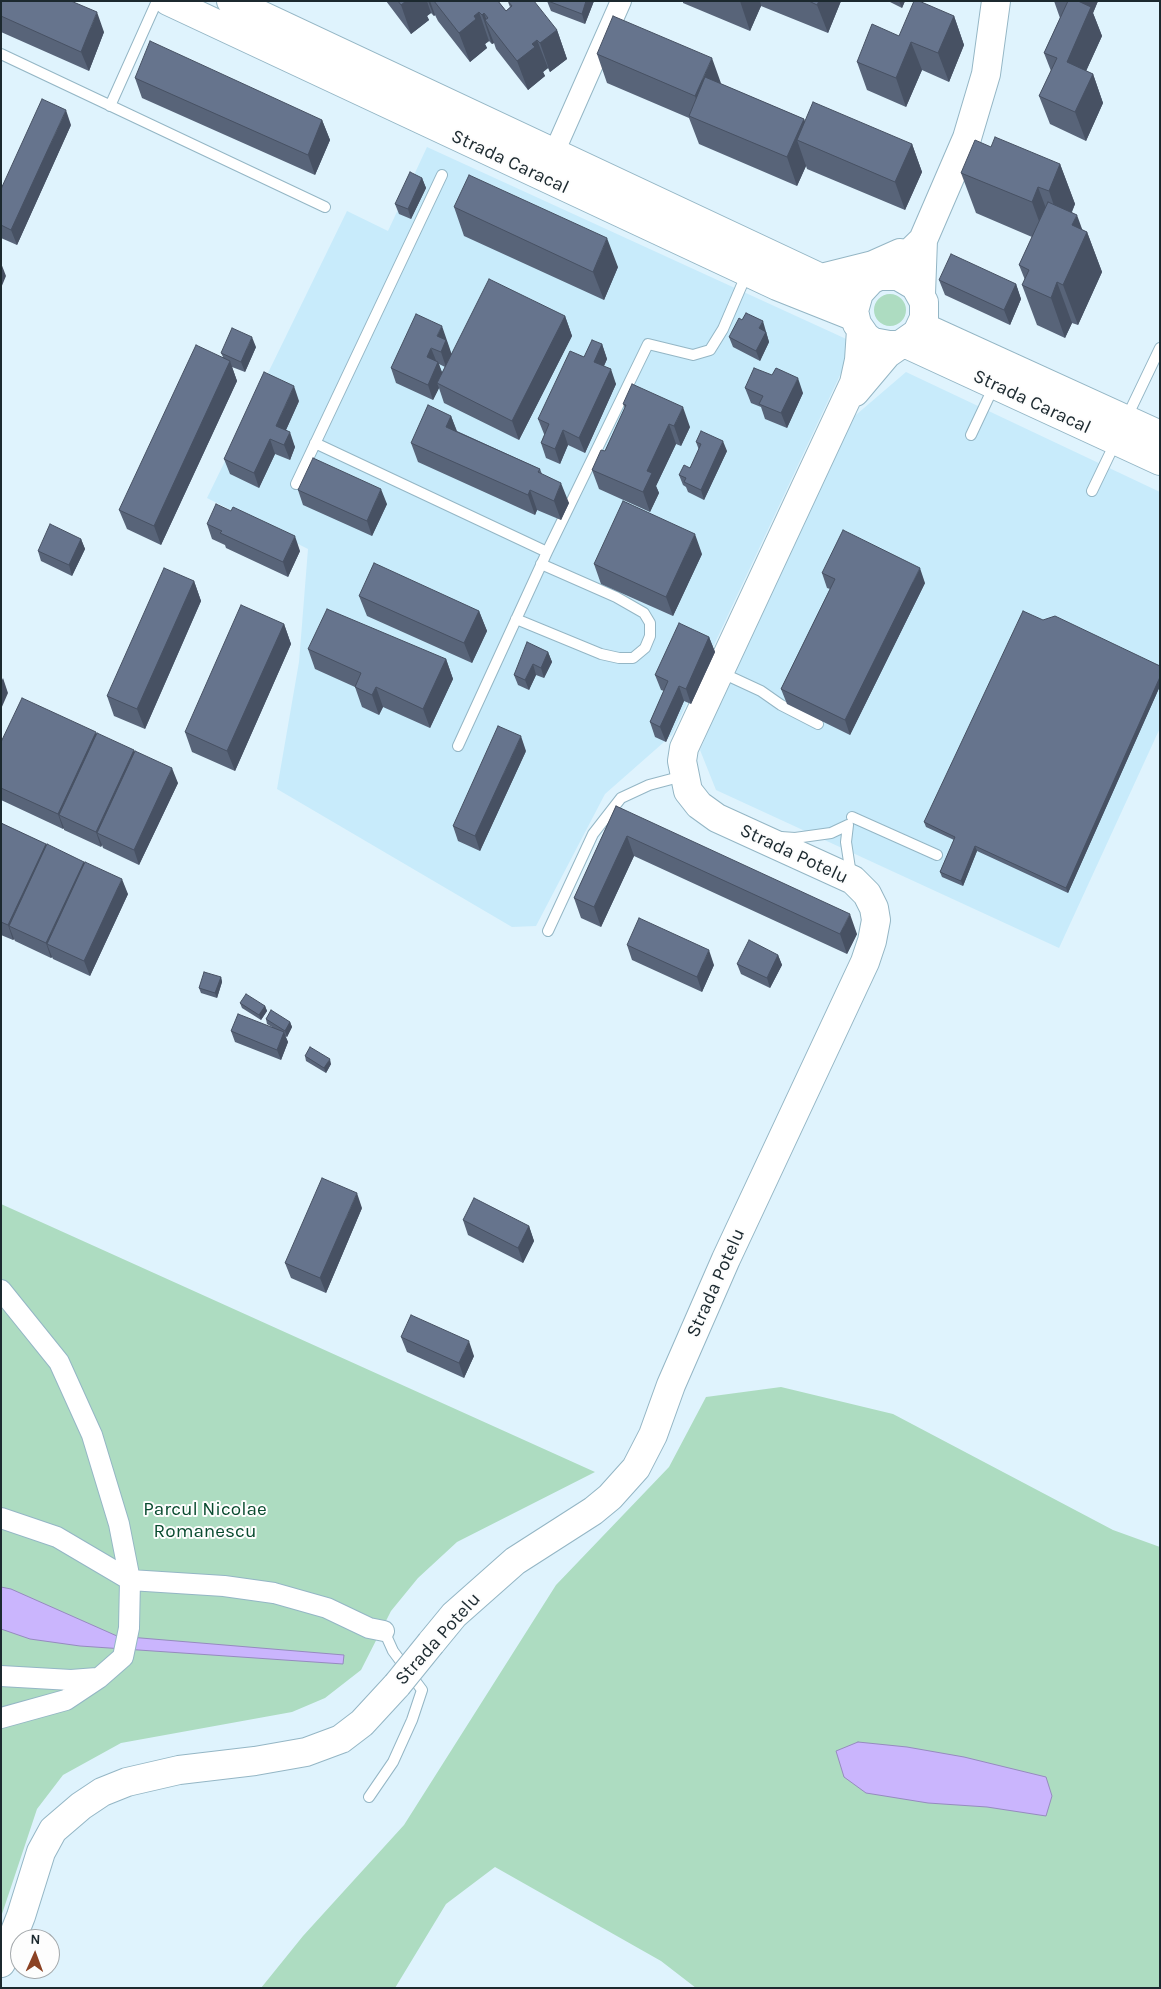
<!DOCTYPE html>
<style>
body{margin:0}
#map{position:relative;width:1161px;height:1989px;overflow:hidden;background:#dff3fd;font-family:Karla,sans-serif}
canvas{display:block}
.frame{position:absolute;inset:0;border:2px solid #1c292f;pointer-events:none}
.north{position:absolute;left:10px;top:1929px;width:50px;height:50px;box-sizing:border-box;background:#fdfdfd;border:1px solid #a3a8ab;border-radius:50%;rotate:2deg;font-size:14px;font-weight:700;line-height:20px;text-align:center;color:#1c292f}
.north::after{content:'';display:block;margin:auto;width:18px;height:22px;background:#8b4224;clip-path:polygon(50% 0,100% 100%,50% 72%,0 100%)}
</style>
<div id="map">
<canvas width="1161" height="1989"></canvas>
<div class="frame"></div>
<div class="north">N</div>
</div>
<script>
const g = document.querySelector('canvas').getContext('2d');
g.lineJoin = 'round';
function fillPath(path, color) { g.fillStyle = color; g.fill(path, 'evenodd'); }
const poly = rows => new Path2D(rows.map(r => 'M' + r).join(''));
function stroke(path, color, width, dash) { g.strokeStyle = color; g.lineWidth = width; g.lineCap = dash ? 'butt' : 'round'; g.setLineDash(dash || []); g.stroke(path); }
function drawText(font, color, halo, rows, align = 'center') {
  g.font = font + ' Karla,sans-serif'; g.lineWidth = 4; g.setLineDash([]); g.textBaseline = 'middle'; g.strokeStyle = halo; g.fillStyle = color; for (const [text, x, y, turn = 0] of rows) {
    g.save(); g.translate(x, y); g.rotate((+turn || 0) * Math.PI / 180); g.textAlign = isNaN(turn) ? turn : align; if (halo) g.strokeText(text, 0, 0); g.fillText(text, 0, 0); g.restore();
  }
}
const built = poly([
 [427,147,855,343,672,735,605,794,536,926,512,927,277,789,299,662,308,549,207,498,347,211,388,231],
 [906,372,1160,492,1160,728,1059,948,716,790,700,750,721,701,850,420]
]);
const green = poly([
 '874 310a16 16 0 1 1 32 0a16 16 0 1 1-32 0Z',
 [1,1204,595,1472,457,1542,418,1578,391,1611,361,1670,325,1698,292,1712,121,1743,63,1775,37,1809,1,1917],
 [781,1387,893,1414,1113,1530,1160,1547,1160,1988,696,1988,661,1961,495,1867,446,1904,395,1988,261,1988,303,1936,404,1825,556,1585,669,1467,706,1397]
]);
const water = poly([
 [1,1587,11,1589,117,1636,344,1655,343,1664,80,1646,30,1639,1,1629,1,1587],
 [858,1742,907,1747,964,1757,1046,1777,1052,1796,1046,1816,987,1807,928,1803,866,1793,844,1777,836,1751,858,1742]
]);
const lane = poly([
 [1,54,325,207],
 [110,106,157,1],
 [1126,419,1160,348],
 [971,435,994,386],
 [315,443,547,552],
 [296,484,442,175],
 [1092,491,1116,441],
 [516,619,601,654,619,658,633,658,645,648,650,636,650,623,644,613,616,597,541,564],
 [720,672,761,691,781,705,818,724],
 [458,746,547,552,648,344,693,355,710,350,723,329,747,273],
 [852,817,937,855],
 [848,825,846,842,851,875],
 [781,837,795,838,831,833,848,825],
 [548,931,593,834,621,798,649,785,683,776],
 [369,1797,393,1762,412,1720,422,1690,393,1651,384,1631]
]);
const street = poly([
 [549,164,621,1],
 [1,1290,59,1362,92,1435,119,1524,130,1580,129,1628,123,1657,99,1678,66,1700,1,1718],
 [1,1518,57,1537,130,1580,224,1586,274,1593,327,1608,369,1628,384,1631],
 [1,1676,71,1680,97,1678]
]);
const secondary = poly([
 [168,1,777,286,855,317],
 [231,1,821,278,859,293],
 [887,275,923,240,967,138,986,74,996,1],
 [821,278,873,265,900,253],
 [921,294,923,240]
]);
const primary = poly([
 [921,326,1160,435],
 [904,343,1160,461],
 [855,392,887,354,917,333,924,318,924,302,915,286,898,276,879,276,871,280,859,293,854,311,857,324,866,337,873,342,889,345,898,345],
 [431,1643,454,1615,515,1561,593,1511,610,1497,636,1468,653,1435,671,1385,726,1259,865,962,872,941,876,920,874,908,867,894,853,880,717,818,699,805,688,791,682,761,684,748,854,383,859,360,861,330],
 [1,1963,7,1952,21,1916,41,1852,53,1830,81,1806,102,1792,127,1782,179,1770,255,1761,306,1752,341,1739,362,1723,397,1685]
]);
const primaryBridge = poly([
 [397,1685,431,1643]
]);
const wall = poly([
 [1,1,104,32,89,71,1,32],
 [386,1,498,1,506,11,510,7,508,2,557,30,567,59,550,72,548,68,543,72,545,76,528,90,496,49,494,43,492,44,489,41,485,44,487,48,470,62,438,21,435,15,434,16,431,13,427,16,429,20,411,34],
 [547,1,594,1,585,24,551,11],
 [683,1,841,1,828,33,761,6,750,31,683,3],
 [888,1,905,1,902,8],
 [1054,1,1098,1,1093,13,1102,36,1086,71,1093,74,1103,103,1086,141,1050,124,1039,96,1051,71,1044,53,1060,18],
 [954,16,964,45,949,82,922,70,906,107,867,90,857,62,899,36],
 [597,54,721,84,804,119,805,122,912,144,922,172,905,210,807,169,806,166,797,186,699,144,689,118,607,83],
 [135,78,322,120,330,140,315,175,142,98],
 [71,125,17,245,1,238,1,189],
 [991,147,1060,164,1075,204,1072,212,1082,230,1087,232,1102,272,1078,325,1072,323,1065,338,1037,325,1022,285,1025,280,1019,265,1032,237,976,213,961,173],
 [422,178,426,188,411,219,399,214,395,204],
 [454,207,618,267,604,300,464,236],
 [939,280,1016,284,1021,299,1010,325,945,295],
 [565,316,572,336,519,440,444,403,439,388,433,400,396,383,391,368,447,341,447,342,451,354],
 [439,364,445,367,442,373],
 [766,331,766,332,769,342,760,361,733,347,729,337],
 [602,344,607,359,604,366,616,384,585,453,568,445,560,464,546,458,541,443,545,434,544,434,538,419,584,357],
 [256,347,245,372,232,367,237,381,161,545,127,529,119,510,223,357,221,353],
 [772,375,803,393,787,428,765,419,761,407,751,403,745,388],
 [299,401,286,430,295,447,290,460,275,454,259,488,230,474,224,459],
 [623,404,690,427,681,446,676,444,656,486,659,493,650,512,599,489,592,470,605,451,625,408],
 [451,416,457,431,540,469,542,474,569,503,561,520,537,510,535,515,418,462,411,443],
 [696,442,727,451,704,500,688,492,686,487,683,485,679,475,690,468,699,450],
 [298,490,387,504,372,536,303,505],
 [207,524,300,551,288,577,226,548,225,545,212,539],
 [81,539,85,549,72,576,41,561,38,551],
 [702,554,673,616,601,584,594,564],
 [822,573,925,583,850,735,787,704,781,689,830,589,827,588],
 [194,581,201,601,145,729,114,716,107,696],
 [359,596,479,611,487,631,472,663,367,616],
 [1043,620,1160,666,1160,686,1068,893,977,851,963,886,942,877,940,872,954,840,926,827,924,822],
 [284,624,291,644,235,771,192,752,185,732],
 [709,637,715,652,691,704,684,701,666,742,655,737,650,722,664,691,661,690,655,675],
 [308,649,446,659,453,679,430,728,383,707,379,715,362,707,355,687,315,669],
 [548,652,552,662,544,678,536,675,529,690,518,685,514,675],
 [97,734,135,752,178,783,139,865,103,848,102,845,101,847,64,830,64,828,63,829,1,800,1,742],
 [526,751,480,851,458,841,453,826],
 [616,806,857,934,847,954,634,856,601,927,581,918,574,898],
 [1,823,85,863,128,894,90,976,53,959,52,957,51,958,15,941,14,939,13,940,1,935],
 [627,945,714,965,702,992,632,960],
 [778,955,782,965,770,988,741,974,737,964],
 [221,977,222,982,217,998,201,993,199,988],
 [240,1003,265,1006,267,1011,261,1020,242,1008],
 [266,1019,290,1022,292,1027,287,1037,285,1036,288,1042,281,1060,235,1042,231,1031,272,1027,267,1024],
 [305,1056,331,1064,326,1073,306,1061],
 [362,1208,326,1293,291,1278,285,1263],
 [463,1220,529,1226,534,1241,523,1263,468,1235],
 [401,1337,474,1356,464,1378,407,1352]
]);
const shadedWall = poly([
 [406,1,427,1,431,13,427,16,429,20,411,34,401,5],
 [428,1,430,1,435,15,434,16],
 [586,1,594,1,585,24,582,14],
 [740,1,760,1,761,6,750,31],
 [819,1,841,1,828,33,817,5],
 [899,1,905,1,902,8],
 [1076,1,1098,1,1093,13,1102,36,1077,91,1067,62],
 [97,12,104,32,89,71,81,52],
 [479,12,489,41,485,44,487,48,470,62,459,33,474,16],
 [484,13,488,24,485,20,494,43,492,44,482,15],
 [954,16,964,45,949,82,938,53],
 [557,30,567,59,550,72,540,43],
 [537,40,548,68,543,72,545,76,528,90,517,61,532,44],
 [911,42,922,70,906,107,896,78],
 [712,58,722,86,704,122,695,96],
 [1093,74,1103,103,1086,141,1075,112],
 [66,110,71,125,17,245,11,230],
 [804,119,814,147,797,140,806,166,797,186,787,157],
 [322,120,330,140,315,175,308,155],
 [912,144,922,172,905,210,895,182],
 [1060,164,1075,204,1063,232,1049,191],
 [422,178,426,188,411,219,408,209],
 [1038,187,1053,227,1047,243,1032,202],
 [1077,215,1085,237,1087,232,1102,272,1078,325,1063,285,1072,225],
 [607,238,618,267,604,300,593,272],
 [1,263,6,276,1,288],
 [1057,282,1072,323,1065,338,1051,298],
 [1016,284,1021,299,1010,325,1004,310],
 [565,316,572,336,519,440,512,421],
 [763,321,769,342,760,361,756,351,759,328],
 [442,326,452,355,446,367,441,352,437,336],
 [252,337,256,347,245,372,241,362],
 [602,344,607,359,599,377,594,362],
 [431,348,437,363,427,357],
 [230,361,237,381,161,545,154,526],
 [438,362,444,377,437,383,439,388,433,400,428,385],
 [611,369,616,384,585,453,579,438],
 [798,378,803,393,787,428,781,413],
 [294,386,299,401,281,441,276,426],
 [683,407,690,427,681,446,674,426],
 [451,416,458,435,446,427],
 [669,424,676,444,656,486,659,493,650,512,643,492,647,471],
 [563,430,568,445,560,464,555,449],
 [290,432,295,447,290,460,284,445],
 [270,439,275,454,259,488,254,473],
 [723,441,727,451,704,500,701,490],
 [561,483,569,503,561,520,554,501],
 [381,489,387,504,372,536,367,521],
 [530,490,537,510,535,515,528,495],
 [695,534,702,554,673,616,666,597],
 [295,536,300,551,288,577,283,562],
 [81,539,85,549,72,576,69,565],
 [920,568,925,583,850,735,845,720],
 [194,581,201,601,145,729,137,709],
 [479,611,487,631,472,663,464,643],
 [284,624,291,644,235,771,227,751],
 [709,637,715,652,691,704,686,689],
 [548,652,552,662,544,678,541,668],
 [446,659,453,679,430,728,423,709],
 [533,664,536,675,529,690,525,680],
 [1160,677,1160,686,1068,893,1066,888],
 [3,678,8,693,1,709,1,682],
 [679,686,684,701,666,742,660,727],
 [376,687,383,707,379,715,372,695],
 [96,732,101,747,59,815,64,828,63,829,58,814],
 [521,736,526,751,480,851,475,836],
 [134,750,139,765,97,833,102,845,101,847,96,832],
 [172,768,178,783,139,865,134,850],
 [627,836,634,856,601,927,594,907],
 [46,844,51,859,9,926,14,939,13,940,8,925],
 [975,846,977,851,963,886,961,881],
 [84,862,89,877,47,944,52,957,51,958,46,943],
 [122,879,128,894,90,976,84,961],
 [850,914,857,934,847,954,840,934],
 [709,950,714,965,702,992,697,977],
 [778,955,782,965,770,988,767,978],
 [221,977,222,982,217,998,215,993],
 [265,1006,267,1011,261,1020,259,1015],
 [290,1022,292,1027,287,1037,285,1031],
 [284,1032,288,1042,281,1060,277,1050],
 [330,1059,331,1064,326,1073,324,1068],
 [357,1193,362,1208,326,1293,320,1278],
 [529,1226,534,1241,523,1263,518,1248],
 [469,1341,474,1356,464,1378,459,1363]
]);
const building = poly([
 [1,1,71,1,97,12,81,52,1,16,1,1],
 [398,1,406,1,401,5,398,1],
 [434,1,498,1,506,11,512,6,508,1,534,1,557,30,540,43,537,40,532,44,535,47,517,61,485,20,488,18,484,13,482,15,479,12,474,16,476,19,459,33,434,1],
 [548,1,586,1,582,14,548,1],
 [809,1,819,1,817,5,809,1],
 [914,1,919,1,954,16,938,53,911,42,896,78,857,62,872,24,899,36,914,1],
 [1068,1,1078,1,1091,7,1067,62,1093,74,1075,112,1039,96,1057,58,1044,53,1068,1],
 [613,16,712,58,695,96,597,54,613,16],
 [150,41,322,120,308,155,135,78,150,41],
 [705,77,804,119,787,157,689,116,705,77],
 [42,99,66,110,11,230,1,225,1,189,42,99],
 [813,102,912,144,895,182,797,140,813,102],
 [995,137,1060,164,1049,191,1038,187,1032,202,961,173,975,140,991,147,995,137],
 [410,172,422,178,408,209,395,204,410,172],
 [469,175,607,238,593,272,454,207,469,175],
 [1048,202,1077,215,1072,225,1087,232,1063,285,1057,282,1051,298,1022,285,1029,270,1019,265,1048,202],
 [951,254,1016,284,1004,310,939,280,951,254],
 [489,279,565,316,512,421,437,383,489,279],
 [746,313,763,321,759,328,766,332,756,351,729,337,739,318,742,320,746,313],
 [416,314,442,326,437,336,446,340,441,352,431,348,427,357,438,362,428,385,391,368,416,314],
 [232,328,252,337,241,362,221,353,232,328],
 [592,340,602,344,594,362,611,369,579,438,563,430,555,449,541,443,549,424,538,419,570,351,584,357,592,340],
 [196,345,230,361,154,526,119,510,196,345],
 [754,368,772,375,776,368,798,378,781,413,759,404,763,396,745,388,754,368],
 [264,372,294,386,276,426,290,432,284,445,270,439,254,473,224,459,264,372],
 [632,384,683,407,674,426,669,424,647,471,652,473,643,492,592,470,601,450,605,451,626,405,623,404,632,384],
 [428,405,451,416,446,427,540,469,538,472,561,483,554,501,530,490,528,495,411,443,428,405],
 [701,431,723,441,701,490,684,482,686,478,679,475,684,465,690,468,701,444,696,442,701,431],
 [313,458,381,489,367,521,298,490,313,458],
 [623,501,695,534,666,597,594,564,623,501],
 [216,504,231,511,233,507,295,536,283,562,220,533,222,531,207,524,216,504],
 [50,524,81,539,69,565,38,551,50,524],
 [843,530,920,568,845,720,781,689,835,579,822,573,843,530],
 [374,563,479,611,464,643,359,596,374,563],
 [164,568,194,581,137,709,107,696,164,568],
 [241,605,284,624,227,751,185,732,241,605],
 [327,609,446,659,423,709,376,687,372,695,355,687,361,673,308,649,327,609],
 [1023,611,1043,620,1055,616,1160,666,1160,677,1066,888,975,846,961,881,940,872,955,837,924,822,1023,611],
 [679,623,709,637,686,689,679,686,660,727,650,722,668,681,655,675,679,623],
 [527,642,548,652,541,668,533,664,525,680,514,675,527,642],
 [22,698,96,732,58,814,1,788,1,742,22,698],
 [498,726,521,736,475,836,453,826,498,726],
 [97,733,134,750,96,832,59,815,97,733],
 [135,751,172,768,134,850,97,833,135,751],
 [616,806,850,914,840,934,627,836,594,907,574,898,616,806],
 [1,823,46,844,8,925,1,922,1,823],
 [47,844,84,862,46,943,9,926,47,844],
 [85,862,122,879,84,961,47,944,85,862],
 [639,918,709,950,697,977,627,945,639,918],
 [749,940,778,955,767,978,737,964,749,940],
 [204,972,221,977,215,993,199,988,204,972],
 [246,994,265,1006,259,1015,240,1003,246,994],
 [271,1010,290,1022,285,1031,266,1019,271,1010],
 [238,1014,284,1032,277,1050,231,1031,238,1014],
 [310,1047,330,1059,324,1068,305,1056,310,1047],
 [322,1178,357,1193,320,1278,285,1263,322,1178],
 [474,1198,529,1226,518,1248,463,1220,474,1198],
 [411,1315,469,1341,459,1363,401,1337,411,1315]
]);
const streetNames = [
 ["Strada Caracal",510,162,25],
 ["Strada Caracal",1032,402,25],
 ["Strada Potelu",794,854,25],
 ["Strada Potelu",716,1283,-66],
 ["Strada Potelu",438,1639,-48]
];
const parkNames = [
 ["Parcul Nicolae",205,1510],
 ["Romanescu",205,1532]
];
fillPath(built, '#c8ebfb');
fillPath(green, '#addcc1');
fillPath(water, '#cab5fd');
stroke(water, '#968bbf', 1);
stroke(lane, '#94b6c5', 12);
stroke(street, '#94b6c5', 22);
stroke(secondary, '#94b6c5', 30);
stroke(primary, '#94b6c5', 30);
stroke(lane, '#fff', 10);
stroke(street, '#fff', 20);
stroke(secondary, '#fff', 28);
stroke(primary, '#fff', 28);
stroke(primaryBridge, '#94b6c5', 30, []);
stroke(primaryBridge, '#fff', 28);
fillPath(wall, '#586479');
fillPath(shadedWall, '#475163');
fillPath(building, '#66748d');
stroke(building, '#475163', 1);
drawText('19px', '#1c292f', '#fdfdfd', streetNames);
drawText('19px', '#094b2f', '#fdfdfd', parkNames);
</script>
